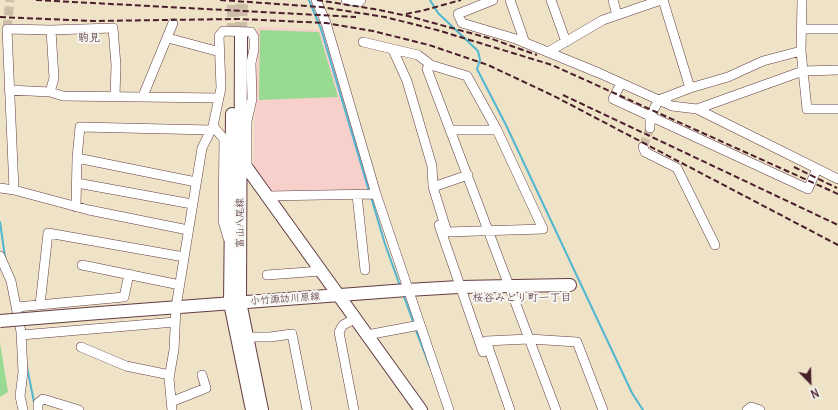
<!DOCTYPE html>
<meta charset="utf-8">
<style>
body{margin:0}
#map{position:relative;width:838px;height:410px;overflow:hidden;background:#eee3c7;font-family:Delius,sans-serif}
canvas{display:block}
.north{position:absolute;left:790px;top:362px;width:40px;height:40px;-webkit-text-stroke:3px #f6f6f2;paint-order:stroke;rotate:157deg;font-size:11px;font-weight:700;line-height:16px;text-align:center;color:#4a1f2b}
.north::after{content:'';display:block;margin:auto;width:14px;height:18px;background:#4a1f2b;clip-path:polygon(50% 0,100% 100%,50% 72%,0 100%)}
</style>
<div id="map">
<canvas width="838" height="410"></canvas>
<div class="north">N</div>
</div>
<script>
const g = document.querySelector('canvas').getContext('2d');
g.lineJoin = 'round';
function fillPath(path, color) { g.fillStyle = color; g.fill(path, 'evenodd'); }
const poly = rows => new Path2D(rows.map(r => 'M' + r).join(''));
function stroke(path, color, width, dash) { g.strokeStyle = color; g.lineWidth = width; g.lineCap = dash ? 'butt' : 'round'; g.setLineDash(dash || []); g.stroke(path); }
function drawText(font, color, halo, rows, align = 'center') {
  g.font = font + ' Delius,"Klee One",sans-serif'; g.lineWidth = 4; g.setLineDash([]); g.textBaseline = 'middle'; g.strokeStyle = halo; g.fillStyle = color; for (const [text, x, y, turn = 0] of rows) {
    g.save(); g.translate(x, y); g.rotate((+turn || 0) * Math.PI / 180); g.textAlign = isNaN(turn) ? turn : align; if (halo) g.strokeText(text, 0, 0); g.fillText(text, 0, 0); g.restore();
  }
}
const built = poly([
 [258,27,326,30,373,190,269,192,253,170]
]);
const green = poly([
 [260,30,319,32,338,97,259,100],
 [0,343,8,392,0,397]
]);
const stream = poly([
 [309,0,321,29,369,191],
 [430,0,438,13,478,51,480,60,477,69,506,125,632,393,643,410],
 [371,197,385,244,400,286],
 [0,222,5,257],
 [403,294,414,324],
 [415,328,430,367],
 [27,367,34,402]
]);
const minorTunnel = poly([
 [7,29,10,0],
 [643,147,650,128]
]);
const majorTunnel = poly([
 [241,34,242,0],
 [233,35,233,0]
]);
const minor = poly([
 [316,0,326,23,376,194,449,410],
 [346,0,359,2,361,0],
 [493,0,458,14,462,23,516,39,599,73,672,106,697,109,838,179],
 [510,0,525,43],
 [551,0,566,42],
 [613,0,617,15],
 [663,0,690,88],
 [802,0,801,51,807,109,838,109],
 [802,29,838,29],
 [51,30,7,29,14,190,89,210,188,230],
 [168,38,220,52],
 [363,42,418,55,431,65],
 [393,50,407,81,432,166,433,187],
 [548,52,603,20,661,0],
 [621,83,613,99,808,189,817,169],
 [9,90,50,92,63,96,219,98],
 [50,92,54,78,51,30,113,28,116,65,115,96],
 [143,96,173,23],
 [697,109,803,71,838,70],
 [213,126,224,139,223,221,228,238],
 [650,128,650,116,659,100,690,88,728,77,763,61,801,51],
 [451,130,497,130,543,229,447,232,433,187,468,175],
 [497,130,467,76,431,65,427,69,556,410],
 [643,147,645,152,677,168,715,245],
 [77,158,196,182],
 [77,183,192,204],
 [0,188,14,190],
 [357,195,365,270],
 [268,196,376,194],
 [76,207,77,158,80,127,211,130],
 [439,225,483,352],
 [0,256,11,281,21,332,23,372,20,396,23,410],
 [82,265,180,285],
 [267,275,321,271],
 [40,305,48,233,184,257],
 [17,307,124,297,129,274],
 [21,335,175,322],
 [367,335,420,325],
 [247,337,270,337,292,334,307,410],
 [81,347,126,366,170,375],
 [171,402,206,388,202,375],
 [38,410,38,403,43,399,79,410],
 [172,410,169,378,174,350,176,307,202,148,213,126,221,88,219,36,223,31,251,32,254,37,254,49,251,63,252,99,247,121,247,168],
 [354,410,339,332,343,325,356,318],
 [510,410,486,341,529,339,577,342,603,410],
 [747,410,751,407,760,410]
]);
const major = poly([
 [241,34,240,302,262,410],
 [232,114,230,303,252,410],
 [247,168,421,410],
 [99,313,407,290,459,287,570,285]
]);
const rail = poly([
 [36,0,356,17],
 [220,0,321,7,385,17,437,30,552,65,838,194],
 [317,0,374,9,408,16,492,39,537,55],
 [406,14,425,10,461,0],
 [0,17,93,21,240,19,326,23,373,31,429,45,488,65,554,96,838,245],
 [563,95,838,225],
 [794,167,837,188]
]);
const majorBridge = poly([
 [0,321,99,313]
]);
const streetNames = [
 ["富山八尾線",240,223,-90],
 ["小竹諏訪川原線",285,299,-4]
];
const neighbourhoodNames = [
 ["駒見",89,38],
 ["桜谷みどり町一丁目",522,298]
];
fillPath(built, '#f7d0cb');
fillPath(green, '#98da91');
stroke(stream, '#51b6d0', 2);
stroke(minorTunnel, '#cdbca8', 9, [9, 4.5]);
stroke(majorTunnel, '#cdbca8', 12, [12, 6]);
stroke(minor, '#633c42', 10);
stroke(major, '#633c42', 14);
stroke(minor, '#fff', 9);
stroke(major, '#fff', 12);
stroke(rail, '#4a1f2b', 2, [6, 3]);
stroke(majorBridge, '#633c42', 14, []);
stroke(majorBridge, '#fff', 12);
drawText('10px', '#4a1f2b', '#f6f6f2', streetNames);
drawText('11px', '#4a1f2b', '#f6f6f2', neighbourhoodNames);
</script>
